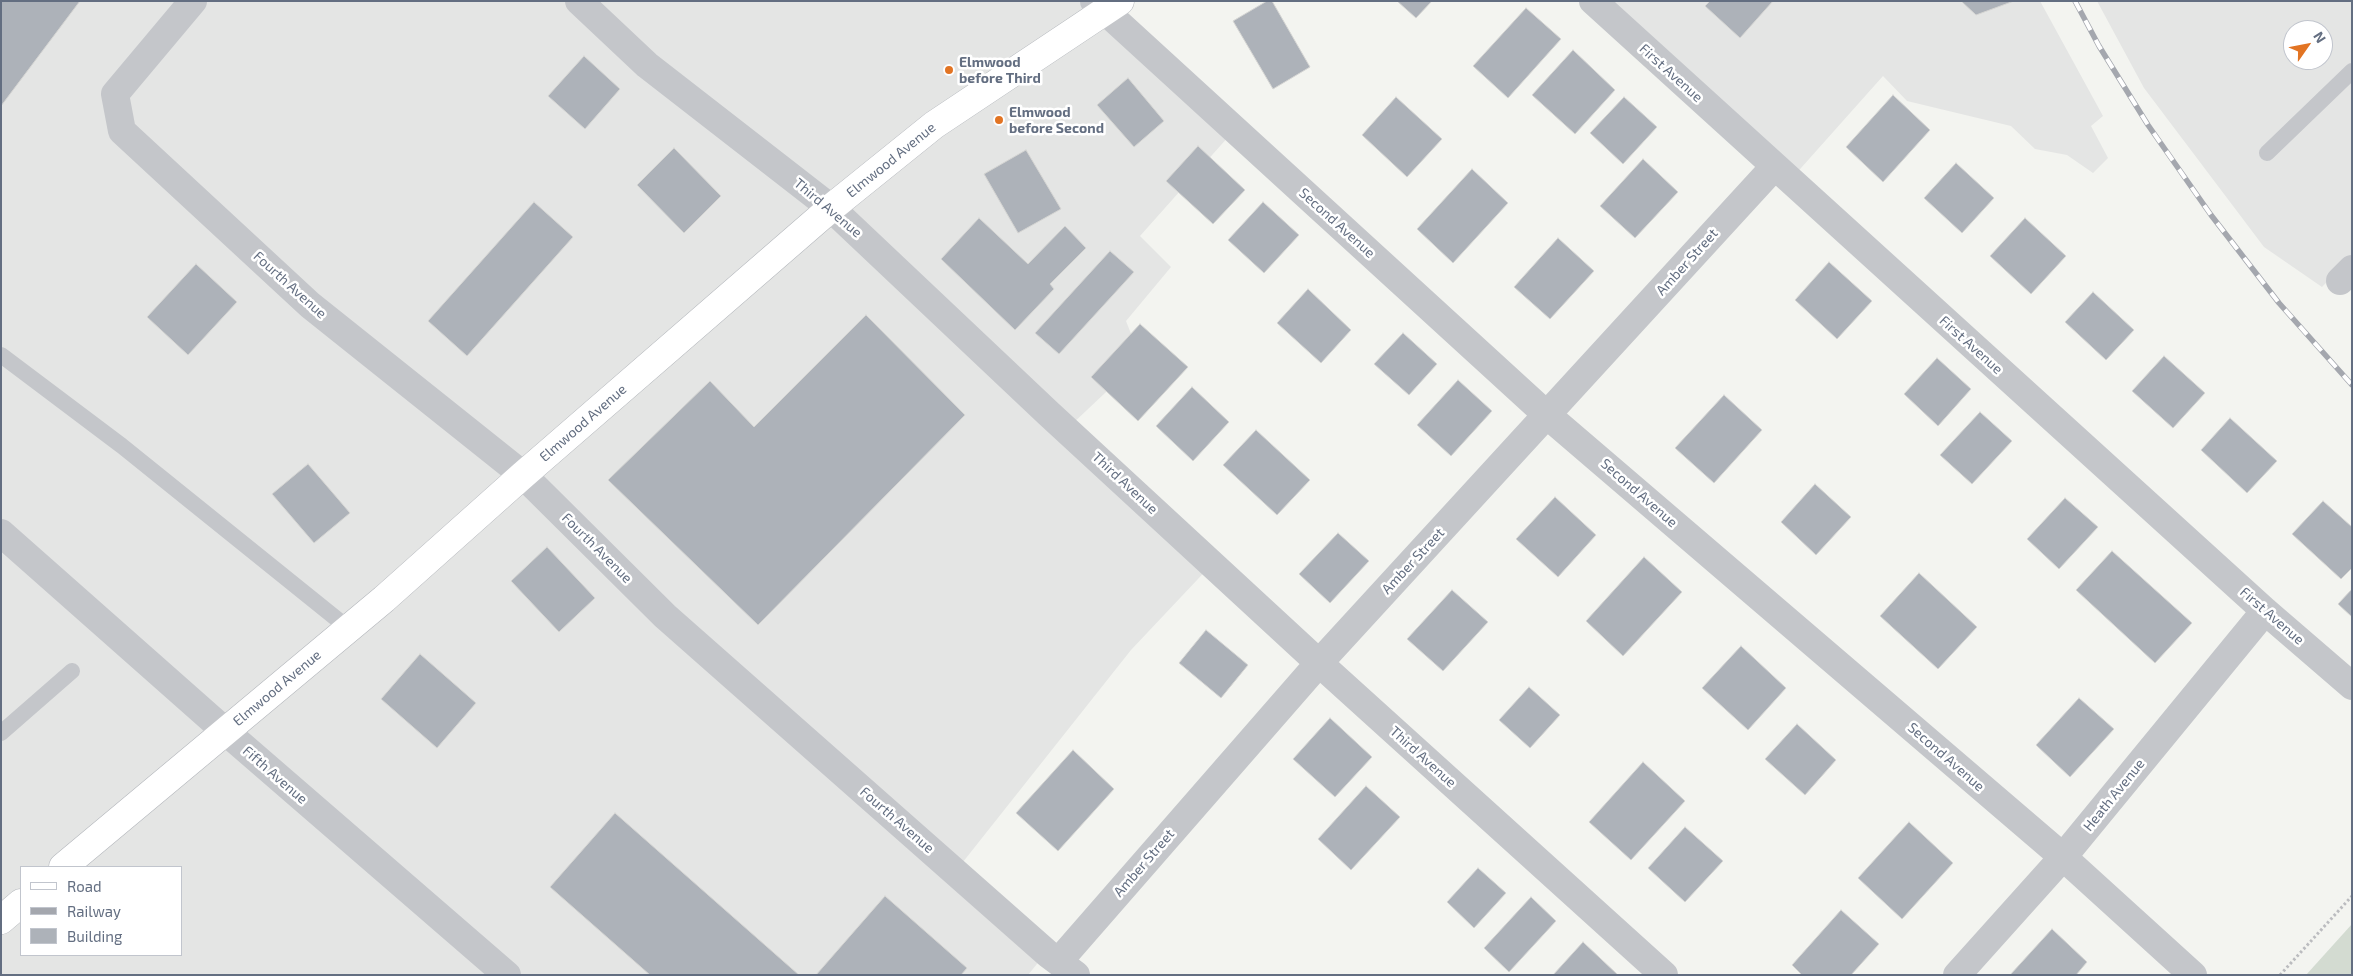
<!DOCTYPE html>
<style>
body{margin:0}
#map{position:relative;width:2353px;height:976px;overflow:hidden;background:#f3f4f0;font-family:"Exo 2",sans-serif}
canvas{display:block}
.frame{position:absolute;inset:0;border:2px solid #636e81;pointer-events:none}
.legend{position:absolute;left:20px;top:866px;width:162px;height:90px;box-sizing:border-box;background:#fff;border:1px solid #c1c5cd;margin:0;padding:6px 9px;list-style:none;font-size:15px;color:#636e81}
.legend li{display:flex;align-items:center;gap:10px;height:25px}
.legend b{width:25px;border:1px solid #c1c5cd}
.north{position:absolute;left:2283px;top:20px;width:50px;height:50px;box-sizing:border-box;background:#fff;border:1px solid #c1c5cd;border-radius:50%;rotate:57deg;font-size:14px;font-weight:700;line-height:20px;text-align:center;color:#636e81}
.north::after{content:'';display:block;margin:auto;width:18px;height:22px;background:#e27423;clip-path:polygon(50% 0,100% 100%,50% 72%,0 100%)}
</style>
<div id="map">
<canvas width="2353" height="976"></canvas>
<div class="frame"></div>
<ul class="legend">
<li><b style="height:6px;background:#fff"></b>Road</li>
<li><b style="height:6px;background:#a4a7ae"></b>Railway</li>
<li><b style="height:14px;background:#adb2b9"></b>Building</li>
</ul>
<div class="north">N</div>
</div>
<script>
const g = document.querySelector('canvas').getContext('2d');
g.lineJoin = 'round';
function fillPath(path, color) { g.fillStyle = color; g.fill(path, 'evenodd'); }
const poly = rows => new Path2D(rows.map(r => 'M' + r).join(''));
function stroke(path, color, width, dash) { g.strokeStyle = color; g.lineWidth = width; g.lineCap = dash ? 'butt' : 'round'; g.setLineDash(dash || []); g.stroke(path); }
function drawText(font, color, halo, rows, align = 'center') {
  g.font = font + ' "Exo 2",sans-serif'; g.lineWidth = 5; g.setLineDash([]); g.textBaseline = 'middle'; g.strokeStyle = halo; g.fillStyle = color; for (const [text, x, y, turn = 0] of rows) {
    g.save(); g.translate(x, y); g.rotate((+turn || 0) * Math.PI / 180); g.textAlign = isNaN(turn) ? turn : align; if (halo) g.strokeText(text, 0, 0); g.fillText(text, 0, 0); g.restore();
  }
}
const built = poly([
 [1,1,1125,1,1114,13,1229,136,1140,236,1171,267,1126,321,1141,359,1069,427,1214,562,1131,650,959,867,1045,954,1028,975,1,975],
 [21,867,181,867,181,955,21,955],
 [1598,1,2040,1,2103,116,2091,126,2108,158,2093,173,2067,155,2035,149,2011,126,1907,101,1883,76,1793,177],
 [2097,1,2352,1,2352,256,2322,287,2264,247,2144,88],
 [2293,30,2323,30,2323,60,2293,60]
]);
const green = poly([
 [2352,924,2352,975,2306,975]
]);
const building = poly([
 [1,1,80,1,1,106,1,1],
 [1267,1,1272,1,1310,67,1273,89,1233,21,1267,1],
 [1397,1,1432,1,1416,18,1397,1],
 [1710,1,1773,1,1740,38,1705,6,1710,1],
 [1961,1,2014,1,1976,15,1961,1],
 [1526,8,1561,39,1508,98,1473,66,1526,8],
 [1573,50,1615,90,1575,134,1532,95,1573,50],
 [584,56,620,89,585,129,548,96,584,56],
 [1128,78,1164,121,1134,147,1097,105,1128,78],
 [1893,95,1930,130,1883,182,1846,147,1893,95],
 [1396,97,1442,139,1407,177,1362,135,1396,97],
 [1624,97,1657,127,1623,164,1590,133,1624,97],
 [1198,146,1245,190,1213,224,1166,181,1198,146],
 [674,148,721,196,684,233,637,185,674,148],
 [1026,150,1061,209,1018,233,984,174,1026,150],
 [1643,159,1678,192,1635,238,1600,206,1643,159],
 [1956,163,1994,198,1962,233,1924,198,1956,163],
 [1472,169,1508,203,1453,263,1417,229,1472,169],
 [534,202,573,237,467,356,428,321,534,202],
 [1263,202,1299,235,1264,273,1228,240,1263,202],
 [979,218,1028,264,1065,226,1086,248,1050,284,1054,289,1015,330,941,259,979,218],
 [2025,218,2066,256,2031,294,1990,256,2025,218],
 [1558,238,1594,271,1550,319,1514,287,1558,238],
 [1110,251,1134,272,1059,354,1035,333,1110,251],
 [1829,262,1872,301,1837,339,1795,300,1829,262],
 [196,264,237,302,188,355,147,317,196,264],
 [1308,289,1351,330,1321,363,1277,323,1308,289],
 [2093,292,2134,330,2106,360,2065,322,2093,292],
 [866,315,965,415,758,625,608,480,710,381,754,427,866,315],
 [1140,324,1188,367,1138,421,1091,377,1140,324],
 [1403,333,1437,364,1409,395,1374,364,1403,333],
 [2164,356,2205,393,2173,428,2132,391,2164,356],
 [1937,358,1971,389,1938,426,1904,394,1937,358],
 [1458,380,1492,411,1451,456,1417,425,1458,380],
 [1192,387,1229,422,1193,461,1156,426,1192,387],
 [1724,395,1762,430,1714,483,1675,448,1724,395],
 [1980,412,2012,441,1972,484,1940,455,1980,412],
 [2230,418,2277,461,2247,493,2201,450,2230,418],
 [1256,430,1310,480,1277,515,1223,465,1256,430],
 [308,464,350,513,314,543,272,494,308,464],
 [1815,484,1851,517,1816,555,1781,522,1815,484],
 [1555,497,1596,535,1558,577,1516,539,1555,497],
 [2065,498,2098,527,2059,569,2027,539,2065,498],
 [2323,501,2352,527,2352,568,2341,579,2292,534,2323,501],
 [1338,533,1369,561,1330,603,1299,574,1338,533],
 [547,547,595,598,559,632,511,581,547,547],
 [2112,551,2192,623,2155,663,2076,590,2112,551],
 [1644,557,1682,592,1623,656,1586,621,1644,557],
 [1919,573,1977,627,1938,669,1880,616,1919,573],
 [2352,589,2352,617,2338,604,2352,589],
 [1452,590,1488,622,1443,671,1407,639,1452,590],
 [1206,630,1248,665,1221,698,1179,663,1206,630],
 [1741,646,1786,688,1748,730,1702,688,1741,646],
 [420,654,476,703,437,748,381,699,420,654],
 [1529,687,1560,715,1530,748,1499,720,1529,687],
 [2079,698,2114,729,2070,777,2036,745,2079,698],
 [1330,718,1372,757,1335,797,1293,759,1330,718],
 [1797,724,1836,760,1805,795,1765,759,1797,724],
 [1073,750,1114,789,1058,851,1016,813,1073,750],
 [1643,762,1685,801,1631,860,1589,822,1643,762],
 [1366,786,1400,817,1351,870,1318,839,1366,786],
 [615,813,799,975,650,975,550,887,615,813],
 [1909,822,1953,863,1902,919,1858,878,1909,822],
 [1685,827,1723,861,1685,902,1648,868,1685,827],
 [1478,868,1506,893,1474,928,1447,902,1478,868],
 [885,896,967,968,961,975,816,975,885,896],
 [1531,897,1556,921,1509,972,1484,948,1531,897],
 [1841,910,1879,944,1851,975,1802,975,1792,965,1841,910],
 [2052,929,2087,962,2076,975,2010,975,2052,929],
 [1583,942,1618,975,1553,975,1583,942]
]);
const path = poly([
 [2280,975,2352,896]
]);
const service = poly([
 [2267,153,2352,71],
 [1,355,122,446,348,628],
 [1,733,72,671]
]);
const minor = poly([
 [193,1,115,94,122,131,310,305,523,475,665,616,1048,954,1076,975],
 [579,1,647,65,831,208,1048,413,1319,663,1664,975],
 [1094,1,1547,415,2063,857,2193,975],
 [1593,1,2265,611,2352,686],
 [2340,281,2352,269],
 [1,533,225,731,507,975],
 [1059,961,1319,663,1774,167],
 [1957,975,2063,857,2265,611]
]);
const primary = poly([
 [63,867,384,599,523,475,831,208,934,125,1120,1],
 [1,920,21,903]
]);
const rail = poly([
 [2075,1,2099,46,2148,125,2211,215,2279,303,2352,385]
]);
const markers = [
 [949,70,5,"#e27423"],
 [999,120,5,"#e27423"]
];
const poiNames = [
 ["Elmwood",959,62],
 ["before Third",959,78],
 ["Elmwood",1009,112],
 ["before Second",1009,128]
];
const streetNames = [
 ["First Avenue",1671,73,42],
 ["Elmwood Avenue",891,160,-39],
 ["Third Avenue",828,208,40],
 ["Second Avenue",1337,223,42],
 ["Amber Street",1687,262,-48],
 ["Fourth Avenue",290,285,42],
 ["First Avenue",1971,345,42],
 ["Elmwood Avenue",583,423,-41],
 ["Third Avenue",1125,483,43],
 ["Second Avenue",1639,493,41],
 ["Fourth Avenue",597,548,45],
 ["Amber Street",1413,561,-47],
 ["First Avenue",2272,616,41],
 ["Elmwood Avenue",277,688,-40],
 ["Third Avenue",1423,757,42],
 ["Second Avenue",1946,757,41],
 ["Fifth Avenue",275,775,41],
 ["Heath Avenue",2114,795,-51],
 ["Fourth Avenue",897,820,41],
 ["Amber Street",1144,863,-49]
];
fillPath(built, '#e4e5e4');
fillPath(green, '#d3dbd1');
fillPath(building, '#adb2b9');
stroke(building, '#d5d5d3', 1);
stroke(primary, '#b4b7bc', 29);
stroke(path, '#bbbcbf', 3, [2.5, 2.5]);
stroke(service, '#c4c6ca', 16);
stroke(minor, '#c4c6ca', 28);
stroke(primary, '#fff', 28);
stroke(rail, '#a4a7ae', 5.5);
stroke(rail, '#fff', 4, [11]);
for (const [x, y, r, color] of markers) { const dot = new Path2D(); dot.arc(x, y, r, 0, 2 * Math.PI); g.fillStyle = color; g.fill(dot); stroke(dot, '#fff', 2); }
drawText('bold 14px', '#636e81', '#fff', poiNames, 'left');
drawText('14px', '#636e81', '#fff', streetNames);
</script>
